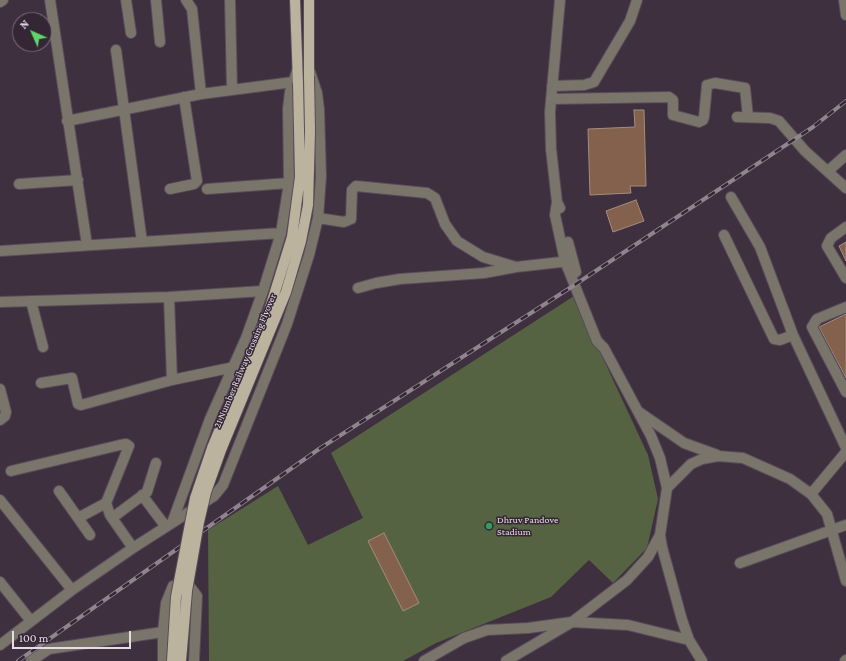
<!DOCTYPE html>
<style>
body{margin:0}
#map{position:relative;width:846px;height:661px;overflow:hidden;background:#3f303f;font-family:"Crimson Pro",serif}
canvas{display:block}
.north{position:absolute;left:12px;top:12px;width:40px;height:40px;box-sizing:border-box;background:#342635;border:1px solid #7b6f7c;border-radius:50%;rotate:315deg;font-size:11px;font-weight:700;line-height:16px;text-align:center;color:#e6dce6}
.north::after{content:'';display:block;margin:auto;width:14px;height:18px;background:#60d56a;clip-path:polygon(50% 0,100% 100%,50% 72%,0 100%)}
.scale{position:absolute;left:12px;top:631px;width:119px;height:18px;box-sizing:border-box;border:2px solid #e6dce6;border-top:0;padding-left:5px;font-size:12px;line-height:14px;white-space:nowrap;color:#e6dce6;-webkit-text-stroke:3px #342635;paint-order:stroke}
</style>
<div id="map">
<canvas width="846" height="661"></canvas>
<div class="north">N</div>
<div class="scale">100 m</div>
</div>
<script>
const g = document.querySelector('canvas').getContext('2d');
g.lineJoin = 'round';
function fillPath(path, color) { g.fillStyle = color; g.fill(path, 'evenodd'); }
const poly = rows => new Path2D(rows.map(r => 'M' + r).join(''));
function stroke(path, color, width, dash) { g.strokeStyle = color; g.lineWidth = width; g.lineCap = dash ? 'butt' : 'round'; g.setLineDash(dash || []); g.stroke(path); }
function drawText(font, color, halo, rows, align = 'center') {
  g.font = font + ' "Crimson Pro",serif'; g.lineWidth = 3; g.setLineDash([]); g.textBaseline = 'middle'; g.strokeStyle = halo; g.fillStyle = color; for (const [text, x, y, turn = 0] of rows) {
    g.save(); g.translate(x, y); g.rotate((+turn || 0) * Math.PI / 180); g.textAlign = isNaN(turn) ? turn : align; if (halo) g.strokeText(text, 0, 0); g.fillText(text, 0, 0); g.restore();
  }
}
const green = poly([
 [574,296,648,455,658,499,647,548,613,583,589,560,551,597,436,643,403,661,209,661,208,530,278,486,308,545,363,518,331,453]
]);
const building = poly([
 [634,110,644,110,646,186,630,186,631,193,590,195,588,129,635,127,634,110],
 [636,200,644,221,613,232,606,211,636,200],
 [846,242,846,261,839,246,846,242],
 [846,314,846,378,819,327,846,314],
 [384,533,419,603,403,611,368,541,384,533]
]);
const minorTunnel = poly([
 [261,314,280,322]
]);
const minor = poly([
 [50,0,87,245],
 [126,0,131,33],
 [156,0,160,42],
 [186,0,192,9,201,94],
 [230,0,232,90],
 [560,0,550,112,551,149,557,202,560,208],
 [844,0,846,15],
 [0,2,3,0],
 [116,50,142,242],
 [552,86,584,85,594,82,630,21,637,0],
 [551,99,669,97,673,100,673,115,699,122,703,120,704,117,707,85,715,83,745,88,748,117],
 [737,117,770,118,779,121,805,151,846,188],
 [67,121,201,94,293,82],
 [828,171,846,155],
 [19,184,78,180],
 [170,189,194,184,197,181,184,97],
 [207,189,289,183],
 [731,197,760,247,793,335,846,448],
 [557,202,555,215,565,261,597,341,604,348,651,436,660,458,667,488,660,535,662,547,682,620,689,640,702,661],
 [318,218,344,222,351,219,352,190,356,186,427,193,435,198,445,224,457,241,483,257,516,267],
 [846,227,831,238,827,246,846,278],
 [724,235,774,339,780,340,793,335],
 [568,242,576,272],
 [0,251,281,233],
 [358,288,376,283,400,279,484,273,516,267,570,261],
 [169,297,172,380],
 [31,301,43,347],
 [0,302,169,297,263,291],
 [846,307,817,319,812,327,846,392],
 [41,383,72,378,78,404,81,405,172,380,234,367],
 [0,389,6,412,5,416,0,420],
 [639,412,684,443,717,455],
 [11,471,120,445,126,444,129,446,106,503,110,515,133,548],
 [667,488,691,464,702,459,718,456,743,458,790,479,811,494,827,514,846,581],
 [59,491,90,535],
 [811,494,846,452],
 [142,495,166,527],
 [0,500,72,590],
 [78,518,106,503],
 [112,518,147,492,156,463],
 [172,523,210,419,246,338,263,291,281,233,289,183,288,109,290,92,297,71],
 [740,563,846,525],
 [0,582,31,621],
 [0,645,72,590,133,548,214,496,223,485,287,324,309,255,318,218,321,176,319,109,317,93,310,72],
 [31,661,49,649,163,632],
 [163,661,163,632,166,603,173,586,191,588,197,596,194,661],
 [424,661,464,638,487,630,528,628,572,622,628,625,689,640],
 [506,661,572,622,627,580,648,557,660,535],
 [845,661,846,660]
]);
const major = poly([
 [295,0,298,83],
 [309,76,309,0]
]);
const rail = poly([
 [18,661,319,449,573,286,813,127,846,101]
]);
const majorBridge = poly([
 [172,661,176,597,195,498,212,448,269,311,292,237,300,177,298,83],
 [181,661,187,591,199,522,206,492,221,450,286,292,301,241,308,205,310,131,309,76]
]);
const markers = [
 [489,526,4,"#2e9e5b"]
];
const streetNames = [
 ["21 Number Railway Crossing Flyover",245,361,-67]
];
const poiNames = [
 ["Dhruv Pandove",497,520],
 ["Stadium",497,532]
];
fillPath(green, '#566342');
fillPath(building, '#83614c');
stroke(building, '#a38d7f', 1);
stroke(minorTunnel, '#584a58', 10, [10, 5]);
stroke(minor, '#5a4c5a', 12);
stroke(major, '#5a4c5a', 12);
stroke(minor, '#79756b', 10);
stroke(major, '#bcb39f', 10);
stroke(rail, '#908490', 4);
stroke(rail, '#342635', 2.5, [8]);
stroke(majorBridge, '#5a4c5a', 12, []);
stroke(majorBridge, '#bcb39f', 10);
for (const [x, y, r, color] of markers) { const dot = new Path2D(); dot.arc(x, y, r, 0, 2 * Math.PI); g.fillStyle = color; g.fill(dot); stroke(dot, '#342635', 1.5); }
drawText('10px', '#e6dce6', '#342635', streetNames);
drawText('10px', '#e6dce6', '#342635', poiNames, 'left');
</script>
